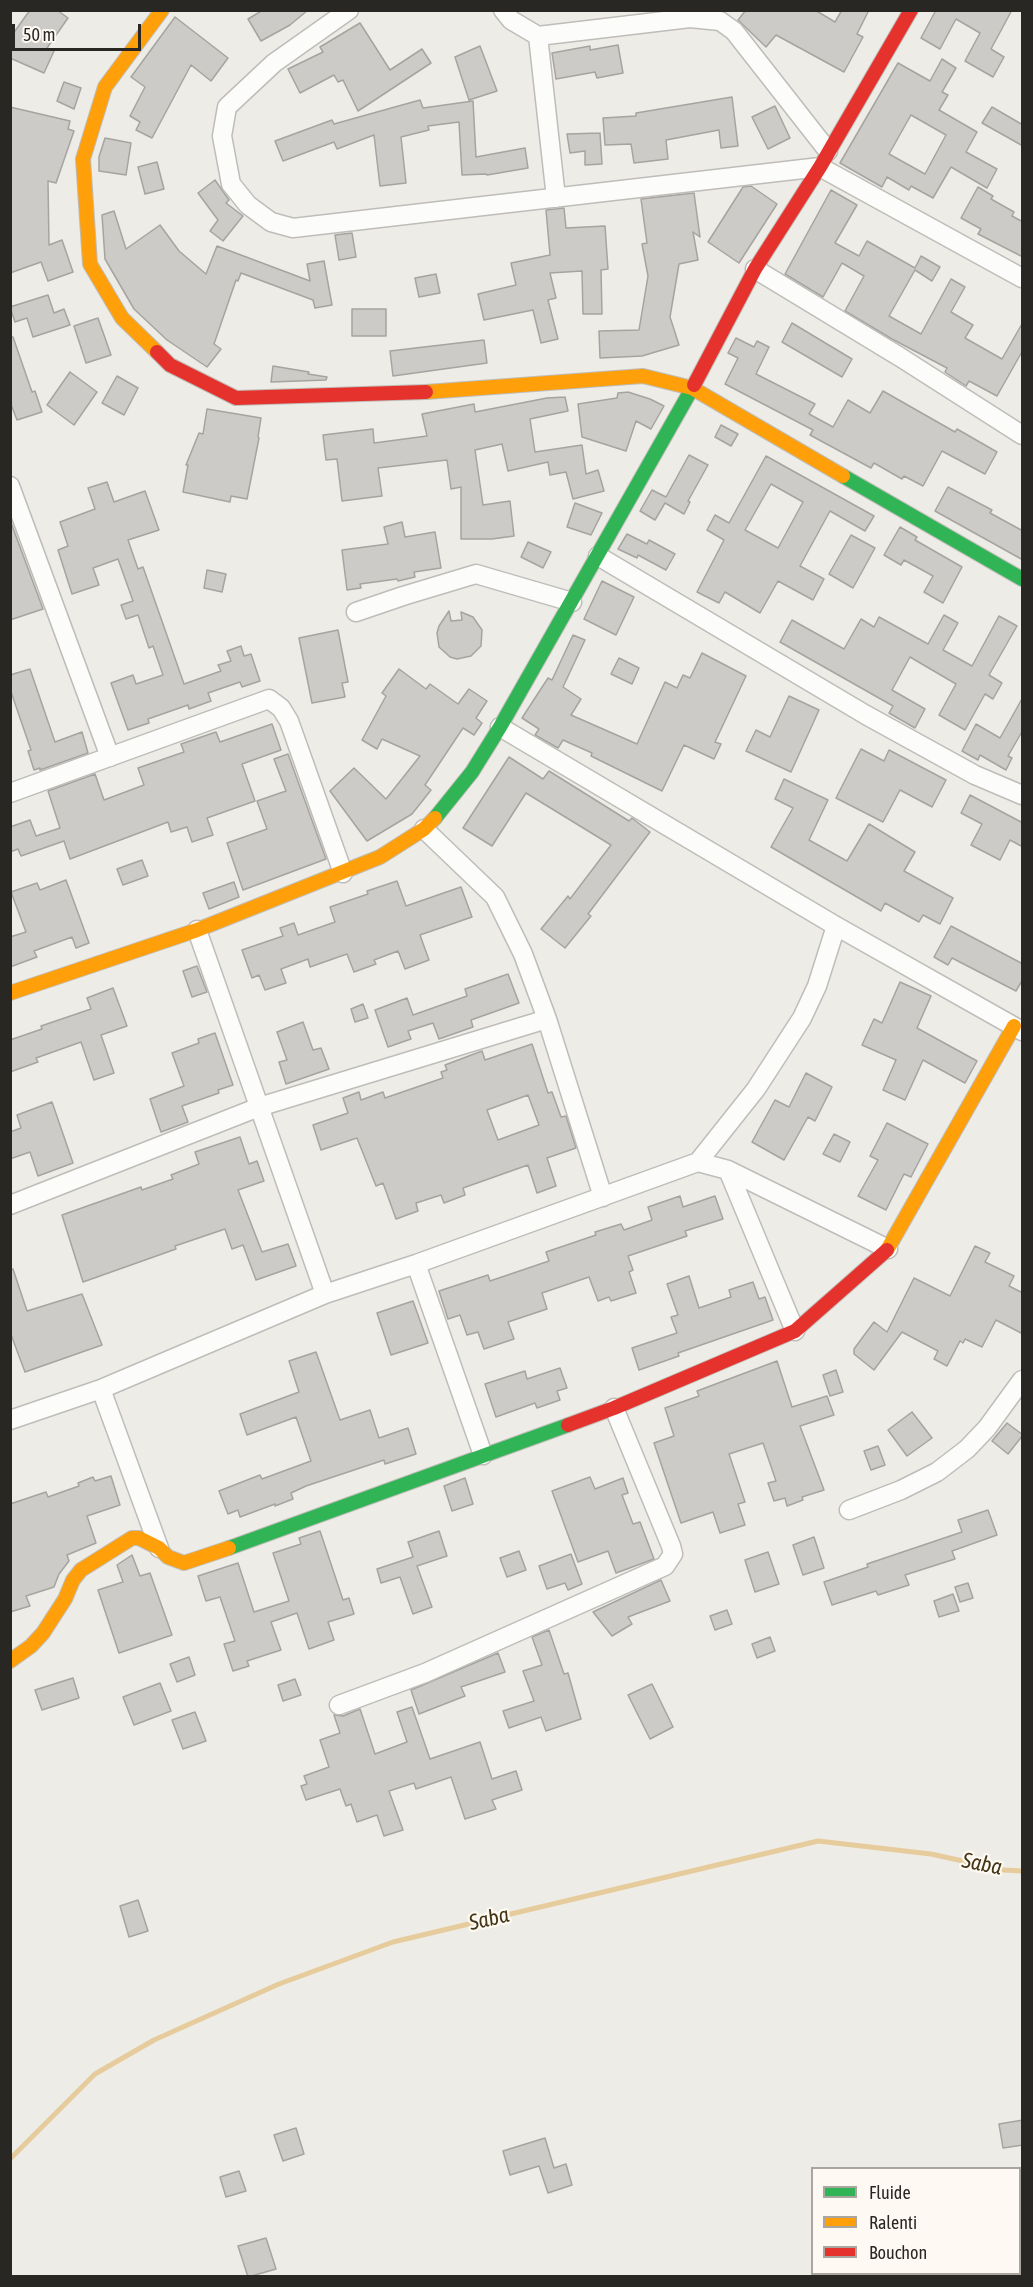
<!DOCTYPE html>
<style>
body{margin:0}
#map{position:relative;width:1033px;height:2287px;overflow:hidden;background:#eeece6;font-family:"Asap Condensed",sans-serif}
canvas{display:block}
.frame{position:absolute;inset:0;border:12px solid #292724;pointer-events:none}
.legend{position:absolute;left:811px;top:2167px;width:210px;height:108px;box-sizing:border-box;background:#fefaf3;border:2px solid #a9a6a0;margin:0;padding:8px 10px;list-style:none;font-size:18px;color:#292724}
.legend li{display:flex;align-items:center;gap:12px;height:30px}
.legend b{width:30px;border:2px solid #a9a6a0}
.scale{position:absolute;left:12px;top:24px;width:129px;height:27px;box-sizing:border-box;border:3px solid #292724;border-top:0;padding-left:8px;font-size:18px;line-height:21px;white-space:nowrap;color:#292724;-webkit-text-stroke:4px #fefaf3;paint-order:stroke}
</style>
<div id="map">
<canvas width="1033" height="2287"></canvas>
<div class="frame"></div>
<ul class="legend">
<li><b style="height:8px;background:#30b455"></b>Fluide</li>
<li><b style="height:8px;background:#ff9f0a"></b>Ralenti</li>
<li><b style="height:8px;background:#e5322d"></b>Bouchon</li>
</ul>
<div class="scale">50 m</div>
</div>
<script>
const g = document.querySelector('canvas').getContext('2d');
g.lineJoin = 'round';
const poly = rows => new Path2D(rows.map(r => 'M' + r).join(''));
function stroke(path, color, width, dash) { g.strokeStyle = color; g.lineWidth = width; g.lineCap = dash ? 'butt' : 'round'; g.setLineDash(dash || []); g.stroke(path); }
function fillPath(path, color) { g.fillStyle = color; g.fill(path, 'evenodd'); }
function drawText(font, color, halo, rows, align = 'center') {
  g.font = font + ' "Asap Condensed",sans-serif'; g.lineWidth = 4.5; g.setLineDash([]); g.textBaseline = 'middle'; g.strokeStyle = halo; g.fillStyle = color; for (const [text, x, y, turn = 0] of rows) {
    g.save(); g.translate(x, y); g.rotate((+turn || 0) * Math.PI / 180); g.textAlign = isNaN(turn) ? turn : align; if (halo) g.strokeText(text, 0, 0); g.fillText(text, 0, 0); g.restore();
  }
}
const stream = poly([
 [10,2159,95,2074,154,2040,279,1984,393,1942,818,1841,931,1854,1004,1870,1022,1871]
]);
const building = poly([
 [30,10,57,10,68,18,47,48,54,51,44,73,10,58,10,28,15,31,30,10],
 [263,10,308,10,290,25,261,41,248,19,263,10],
 [746,10,815,10,835,22,842,10,869,10,857,34,863,37,844,72,776,35,766,47,738,20,746,10],
 [936,10,1012,10,991,49,1004,57,993,77,965,61,980,33,956,19,940,49,921,38,936,10],
 [175,17,228,58,211,81,191,65,152,138,136,130,140,122,130,116,145,87,131,77,175,17],
 [360,23,390,70,422,49,431,63,358,111,343,80,338,82,334,75,300,93,288,69,323,52,320,47,360,23],
 [618,45,623,73,597,78,595,72,556,79,552,53,590,46,590,50,618,45],
 [480,46,497,91,469,100,455,57,480,46],
 [942,59,956,68,942,92,948,95,939,110,977,132,966,152,997,169,987,188,951,167,933,198,911,186,909,190,887,177,882,187,840,163,898,63,930,81,942,59],
 [911,115,946,135,925,174,889,154,911,115],
 [64,82,81,88,74,109,57,101,64,82],
 [732,97,738,146,721,148,719,130,666,140,668,159,634,163,631,144,605,145,603,118,636,116,636,113,732,97],
 [420,100,423,108,473,101,476,157,525,148,528,168,487,175,486,174,462,175,459,122,428,126,429,130,401,137,406,183,380,186,374,135,337,149,334,142,283,161,275,141,332,120,334,124,420,100],
 [775,106,790,138,768,149,752,117,775,106],
 [10,107,70,121,68,129,74,131,56,183,48,181,49,245,62,240,73,272,48,281,41,262,10,273,10,107],
 [992,107,1023,125,1023,146,982,123,992,107],
 [600,133,602,164,585,165,585,151,570,153,567,134,600,133],
 [105,138,131,143,126,175,99,171,99,157,105,138],
 [157,162,164,189,145,194,138,167,157,162],
 [215,180,229,200,226,203,243,216,223,241,210,231,218,220,198,193,215,180],
 [751,186,777,204,739,263,708,242,743,187,751,186],
 [978,187,993,196,991,199,1014,212,1012,216,1023,222,1023,257,978,234,981,229,961,218,978,187],
 [831,190,857,205,835,243,859,256,867,241,915,268,921,256,940,267,932,281,915,270,889,316,921,334,951,279,965,287,951,312,973,325,965,338,1002,359,1023,322,1023,350,997,396,969,381,966,386,945,372,947,368,892,339,845,311,864,276,842,263,823,297,785,274,831,190],
 [694,193,700,237,693,232,698,260,679,264,670,317,679,345,642,356,600,358,599,331,639,330,648,276,642,244,647,243,641,199,694,193],
 [564,208,566,228,605,226,608,269,601,270,602,314,583,314,582,271,550,273,556,298,548,300,558,339,541,343,533,310,484,320,478,294,516,285,511,263,550,255,546,210,564,208],
 [114,211,126,249,160,225,179,251,206,274,217,246,310,281,307,264,324,261,332,305,315,308,313,300,241,273,238,281,236,280,214,344,221,349,207,367,167,340,134,309,105,259,102,215,114,211],
 [352,233,356,257,339,260,335,235,352,233],
 [436,274,440,293,419,297,415,278,436,274],
 [48,295,54,313,64,309,70,325,33,337,27,318,15,322,10,307,48,295],
 [352,309,386,309,386,336,352,336,352,309],
 [98,318,111,355,86,363,74,326,98,318],
 [792,323,852,359,842,377,782,342,792,323],
 [10,337,13,337,32,392,35,391,42,412,17,420,10,402,10,337],
 [736,338,754,347,757,341,769,347,756,374,815,404,809,414,833,427,848,400,870,413,883,391,955,432,957,429,997,452,985,474,942,451,923,486,904,476,902,479,874,463,871,468,810,435,813,430,725,384,738,358,728,353,736,338],
 [484,340,487,363,393,376,390,351,484,340],
 [273,366,309,372,308,374,327,377,326,380,271,382,273,366],
 [70,372,97,392,74,425,47,405,70,372],
 [117,376,138,388,124,415,102,403,117,376],
 [628,392,650,399,664,406,651,429,636,421,626,451,582,437,578,404,617,398,618,393,628,392],
 [565,397,568,411,530,419,535,452,582,445,586,474,598,470,604,491,573,499,566,472,550,475,548,462,508,471,502,444,475,450,483,505,510,501,514,536,492,539,461,539,461,487,451,489,447,460,378,468,382,496,342,501,337,459,326,460,323,435,373,429,374,443,427,436,422,414,474,404,475,412,547,398,565,397],
 [207,409,261,418,258,437,259,438,247,499,231,496,230,502,183,492,188,465,186,465,199,433,203,434,207,409],
 [721,425,738,434,731,446,715,437,721,425],
 [689,455,708,465,688,501,690,502,684,514,665,503,655,520,640,511,652,490,666,497,689,455],
 [766,456,874,516,865,531,830,511,800,566,824,579,813,600,778,581,760,613,725,592,719,603,697,592,724,540,707,530,715,515,729,523,766,456],
 [771,484,803,502,778,548,745,530,771,484],
 [107,482,114,502,145,491,159,530,128,540,138,569,143,567,184,684,221,671,218,665,231,661,227,651,241,646,244,656,251,654,260,681,242,687,240,682,208,693,211,701,189,709,188,705,148,719,149,723,128,730,111,683,133,675,136,684,163,675,153,646,149,648,138,615,126,619,121,605,133,601,118,559,93,568,99,585,72,594,58,550,68,546,60,522,95,509,88,488,107,482],
 [948,487,992,510,990,513,1023,531,1023,560,935,511,948,487],
 [575,503,602,513,591,535,567,527,575,503],
 [10,520,43,609,10,620,10,520],
 [402,522,405,537,435,532,441,568,414,572,415,577,398,581,397,579,360,584,361,588,347,590,342,550,388,544,384,527,402,522],
 [900,527,917,537,915,540,962,567,943,603,924,592,933,576,904,560,901,565,884,555,900,527],
 [627,534,647,544,649,540,675,554,666,570,638,555,637,558,618,549,627,534],
 [851,535,875,548,853,588,829,574,851,535],
 [528,542,551,552,543,568,521,557,528,542],
 [207,570,226,574,222,592,204,588,207,570],
 [602,581,634,597,616,635,584,619,602,581],
 [449,611,451,621,462,620,461,612,473,617,482,630,481,646,471,656,457,659,450,657,439,647,437,633,439,626,449,611],
 [944,615,958,623,943,650,972,666,999,616,1017,626,989,675,1002,683,993,699,985,694,965,730,939,715,956,684,910,657,892,690,925,709,915,728,889,713,893,706,780,642,792,620,844,649,861,619,874,627,879,617,928,644,944,615],
 [338,630,348,682,342,683,345,697,312,703,299,638,338,630],
 [573,635,585,640,563,687,581,699,571,715,637,744,665,682,677,688,683,675,690,678,702,653,746,676,715,742,721,744,714,759,684,745,662,791,591,756,592,753,563,740,558,748,535,735,539,729,522,718,548,678,552,680,573,635],
 [619,658,639,668,632,684,611,674,619,658],
 [30,669,55,742,82,732,88,753,40,770,40,768,34,770,28,751,31,750,10,689,10,675,30,669],
 [399,669,426,689,430,684,458,704,469,689,487,701,476,718,482,723,474,735,463,728,425,785,431,790,412,814,367,841,330,791,354,768,386,799,420,756,382,739,377,749,362,740,386,696,382,693,399,669],
 [789,696,819,710,791,772,746,751,756,730,770,737,789,696],
 [1023,697,1023,730,1008,756,1012,758,1006,770,980,755,978,760,962,751,976,724,1000,738,1023,697],
 [272,724,281,750,242,764,255,801,207,818,213,835,192,842,187,827,171,832,168,822,70,859,64,841,21,856,18,849,10,852,10,827,30,820,36,836,60,828,48,791,95,774,104,800,144,785,138,768,184,752,181,744,216,732,220,742,272,724],
 [861,749,884,761,889,750,946,780,932,807,900,790,883,822,836,798,861,749],
 [288,754,326,859,243,890,227,843,267,829,257,801,286,791,274,759,288,754],
 [509,757,543,779,549,771,629,821,632,818,650,832,588,914,591,916,565,948,541,929,568,896,570,899,611,845,526,793,492,846,463,828,509,757],
 [784,779,828,800,809,840,847,861,869,824,915,852,904,871,953,898,940,924,923,915,919,922,885,903,881,911,771,847,793,808,775,799,784,779],
 [970,795,1023,823,1023,847,1010,840,1000,860,971,845,982,824,961,813,970,795],
 [142,860,148,876,123,885,117,869,142,860],
 [66,880,89,943,76,948,72,937,34,951,37,957,10,967,10,937,26,932,11,892,37,883,40,890,66,880],
 [397,881,406,906,461,887,472,917,420,935,429,960,405,969,398,951,374,960,376,964,354,972,347,954,310,967,308,959,281,969,286,983,265,990,259,975,252,978,242,950,283,936,280,928,294,923,298,935,335,922,330,907,368,894,367,891,397,881],
 [234,882,239,897,209,909,203,893,234,882],
 [951,926,1023,964,1023,979,1016,991,952,958,948,965,934,957,951,926],
 [197,966,207,992,192,997,183,971,197,966],
 [508,974,519,1003,471,1020,473,1027,439,1039,433,1023,408,1031,411,1039,388,1047,375,1010,407,998,413,1015,467,996,465,989,508,974],
 [900,982,931,996,917,1028,977,1061,965,1083,923,1060,905,1100,883,1090,896,1060,862,1045,874,1019,882,1023,900,982],
 [113,988,127,1026,101,1035,114,1073,94,1080,81,1042,36,1058,38,1062,10,1072,10,1040,42,1029,41,1026,91,1009,87,998,113,988],
 [363,1004,368,1018,355,1022,351,1009,363,1004],
 [303,1022,313,1050,321,1048,329,1069,286,1084,279,1062,287,1060,277,1032,303,1022],
 [215,1033,233,1085,218,1090,219,1093,182,1106,188,1122,161,1132,150,1099,184,1086,172,1053,199,1043,198,1039,215,1033],
 [532,1044,548,1093,552,1092,561,1117,566,1116,576,1148,547,1158,556,1186,537,1193,528,1165,463,1188,465,1195,444,1203,441,1195,416,1203,418,1211,396,1219,383,1183,376,1186,357,1138,321,1150,313,1125,348,1113,343,1098,359,1092,361,1100,383,1092,385,1098,443,1078,441,1072,447,1070,445,1065,482,1051,485,1060,532,1044],
 [528,1095,539,1125,498,1140,487,1110,528,1095],
 [806,1073,832,1087,815,1121,808,1117,784,1160,752,1142,775,1100,789,1107,806,1073],
 [52,1102,73,1163,38,1176,30,1152,10,1159,10,1132,21,1128,17,1115,52,1102],
 [887,1123,928,1144,911,1177,904,1174,886,1210,858,1196,878,1160,870,1156,887,1123],
 [834,1134,850,1142,840,1162,823,1154,834,1134],
 [240,1137,249,1164,257,1161,264,1181,238,1190,262,1252,288,1244,296,1266,256,1280,243,1245,232,1249,225,1229,175,1246,176,1249,83,1282,62,1215,141,1187,142,1190,173,1179,171,1175,199,1164,195,1152,240,1137],
 [680,1196,683,1207,715,1196,723,1219,685,1231,687,1236,628,1256,633,1270,629,1272,636,1293,611,1301,609,1297,598,1301,589,1277,542,1293,547,1309,508,1322,514,1339,484,1349,478,1332,467,1335,460,1315,448,1319,439,1291,488,1275,490,1281,549,1261,546,1252,596,1235,595,1232,621,1224,624,1230,652,1220,648,1207,680,1196],
 [975,1246,990,1253,985,1262,1014,1276,1009,1286,1023,1293,1023,1334,996,1320,982,1347,965,1339,963,1343,960,1341,947,1366,934,1359,938,1351,902,1332,874,1370,854,1354,854,1349,874,1322,887,1332,914,1278,950,1296,975,1246],
 [10,1269,13,1269,27,1311,82,1294,102,1345,25,1372,10,1332,10,1269],
 [689,1276,699,1308,731,1297,729,1290,753,1282,759,1299,765,1297,773,1320,678,1353,679,1356,639,1370,632,1348,677,1333,671,1317,678,1315,667,1284,689,1276],
 [413,1301,428,1343,391,1355,377,1313,413,1301],
 [316,1352,340,1420,370,1410,379,1438,408,1428,416,1454,385,1464,384,1460,306,1486,291,1493,293,1499,275,1506,275,1504,240,1517,238,1510,228,1514,219,1491,260,1475,262,1479,311,1461,296,1417,247,1435,240,1414,299,1392,289,1361,316,1352],
 [777,1361,792,1407,827,1396,834,1415,800,1426,824,1490,802,1497,803,1500,787,1506,785,1498,774,1501,768,1483,776,1481,763,1443,729,1454,745,1502,738,1504,745,1525,720,1533,713,1512,681,1523,654,1443,674,1436,665,1408,699,1396,697,1391,777,1361],
 [560,1368,567,1388,557,1391,560,1400,537,1408,535,1403,496,1417,485,1384,525,1371,527,1379,560,1368],
 [836,1370,843,1392,830,1396,823,1375,836,1370],
 [912,1412,932,1438,907,1456,888,1430,912,1412],
 [1007,1423,1023,1435,1008,1454,992,1441,1007,1423],
 [878,1446,885,1465,871,1470,864,1451,878,1446],
 [111,1476,120,1505,87,1516,96,1543,67,1555,69,1561,59,1574,54,1587,26,1596,30,1606,10,1612,10,1504,46,1492,48,1497,79,1486,78,1483,93,1477,95,1481,111,1476],
 [590,1477,595,1489,623,1478,628,1493,622,1495,633,1524,640,1522,654,1559,616,1573,608,1551,578,1562,552,1491,590,1477],
 [465,1478,473,1504,452,1511,444,1486,465,1478],
 [988,1510,997,1535,952,1551,955,1559,905,1575,909,1585,878,1595,876,1591,832,1605,824,1582,868,1567,867,1564,962,1532,958,1520,988,1510],
 [320,1531,343,1600,349,1598,354,1614,328,1622,334,1640,309,1649,297,1613,271,1622,281,1650,247,1661,249,1666,233,1671,224,1644,235,1641,220,1597,206,1601,198,1576,238,1563,254,1612,289,1601,273,1553,301,1544,299,1538,320,1531],
 [439,1531,447,1556,417,1566,432,1607,413,1614,400,1577,381,1583,377,1569,413,1557,408,1542,439,1531],
 [814,1537,824,1568,803,1575,793,1545,814,1537],
 [519,1551,526,1570,507,1577,500,1558,519,1551],
 [768,1552,779,1584,755,1592,745,1560,768,1552],
 [571,1554,582,1584,568,1590,565,1583,547,1589,539,1566,571,1554],
 [132,1555,140,1576,150,1573,172,1635,119,1653,98,1590,123,1582,117,1565,132,1555],
 [661,1580,670,1601,628,1617,632,1624,612,1636,593,1612,661,1580],
 [968,1583,973,1598,960,1602,955,1587,968,1583],
 [953,1594,959,1611,939,1617,934,1601,953,1594],
 [727,1610,732,1624,715,1630,710,1616,727,1610],
 [549,1630,564,1674,568,1673,581,1719,546,1731,541,1717,509,1728,503,1711,534,1701,523,1671,542,1665,532,1637,549,1630],
 [770,1637,775,1651,757,1658,752,1644,770,1637],
 [498,1653,505,1672,461,1687,465,1696,419,1714,411,1690,498,1653],
 [189,1657,195,1675,177,1682,170,1664,189,1657],
 [73,1678,79,1698,42,1710,35,1690,73,1678],
 [295,1679,301,1695,283,1701,278,1685,295,1679],
 [160,1683,171,1711,134,1725,123,1697,160,1683],
 [652,1684,673,1727,650,1739,628,1695,652,1684],
 [412,1707,430,1759,480,1742,492,1779,516,1771,522,1790,492,1800,496,1809,465,1819,451,1777,416,1789,414,1783,389,1791,403,1830,384,1836,377,1815,357,1822,351,1804,346,1806,340,1789,306,1800,301,1786,307,1784,304,1776,329,1767,320,1740,340,1733,334,1715,343,1716,360,1709,375,1754,407,1742,397,1712,412,1707],
 [195,1712,206,1741,183,1749,172,1720,195,1712],
 [138,1900,148,1931,129,1937,120,1906,138,1900],
 [1023,2120,1023,2145,1003,2148,999,2124,1023,2120],
 [296,2128,304,2154,283,2161,274,2135,296,2128],
 [545,2138,554,2168,566,2164,572,2185,548,2193,539,2166,510,2175,503,2151,545,2138],
 [239,2171,246,2191,226,2197,220,2177,239,2171],
 [266,2238,276,2269,248,2277,238,2246,266,2238]
]);
const street = poly([
 [349,10,274,63,227,107,222,136,231,184,248,205,271,222,293,228,820,167,1022,278],
 [503,10,511,20,538,36,690,18,720,21,734,31,828,151],
 [538,36,556,198],
 [755,269,900,357,1022,435],
 [10,486,110,757],
 [598,556,866,715,975,775,1022,795],
 [356,612,403,596,476,574,572,602],
 [500,727,836,926,1022,1031],
 [10,793,269,699,281,708,289,721,343,873],
 [424,829,495,897,523,954,547,1019,603,1197],
 [197,930,325,1294],
 [698,1162,728,1170,888,1249],
 [728,1170,795,1331],
 [10,1205,259,1107,547,1019],
 [416,1264,483,1455],
 [101,1389,159,1548],
 [10,1420,101,1389,325,1294,416,1264,698,1162,756,1089,802,1018,817,986,836,926],
 [849,1510,901,1490,937,1472,967,1449,987,1428,1022,1380],
 [339,1705,425,1673,665,1566,673,1554,671,1546,614,1408]
]);
const fast = poly([
 [843,476,1022,579],
 [435,818,472,772,500,727,694,385],
 [229,1548,568,1425]
]);
const slow = poly([
 [157,352,122,318,90,264,83,159,105,87,162,10],
 [426,392,643,376,692,388,843,476],
 [10,993,197,930,380,857,424,829,435,818],
 [887,1250,1014,1026],
 [10,1661,31,1646,43,1633,65,1599,73,1580,81,1570,132,1538,139,1538,159,1548,168,1557,184,1563,229,1548]
]);
const jam = poly([
 [157,352,170,365,236,398,426,392],
 [694,385,755,269,820,167,911,10],
 [568,1425,614,1408,795,1331,887,1250]
]);
const waterNames = [
 ["Saba",982,1864,11],
 ["Saba",489,1919,-13]
];
stroke(stream, '#e6cc9c', 5);
fillPath(building, '#cccbc7');
stroke(building, '#a6a4a0', 1.5);
stroke(street, '#bfbdb9', 21);
stroke(fast, '#bfbdb9', 16);
stroke(slow, '#bfbdb9', 16);
stroke(jam, '#bfbdb9', 16);
stroke(street, '#fcfcfb', 18);
stroke(fast, '#30b455', 14);
stroke(slow, '#ff9f0a', 14);
stroke(jam, '#e5322d', 14);
drawText('italic 22px', '#433416', '#fefaf3', waterNames);
</script>
